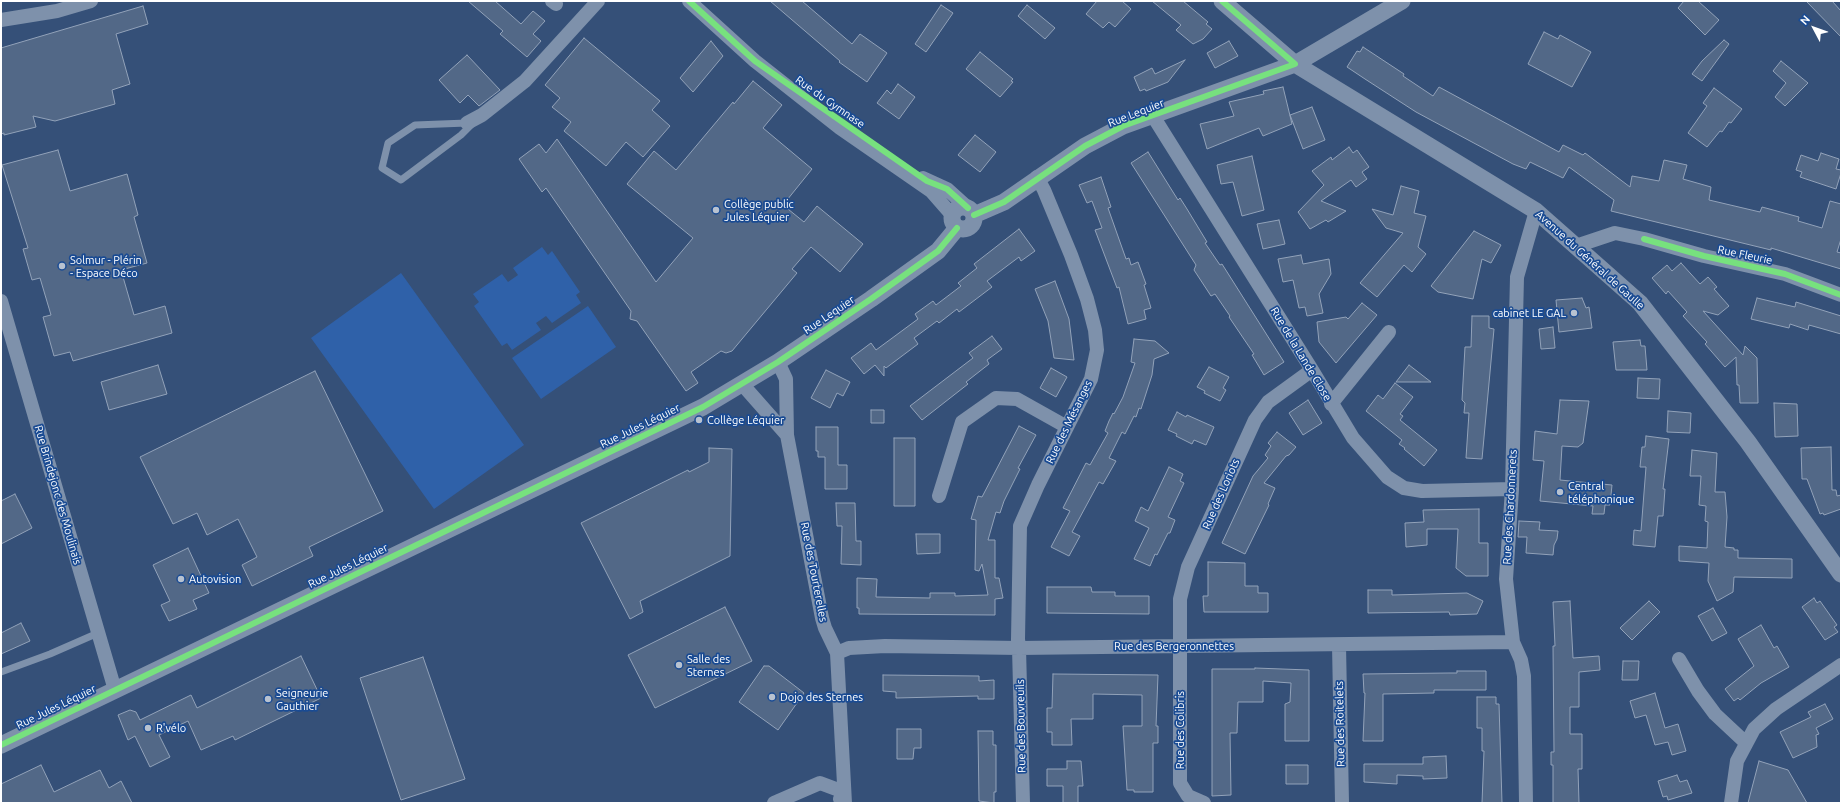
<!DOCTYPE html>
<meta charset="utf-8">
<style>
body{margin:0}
#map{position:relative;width:1842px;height:804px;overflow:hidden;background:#355078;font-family:Ubuntu,sans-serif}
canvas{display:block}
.frame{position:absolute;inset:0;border:2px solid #fff;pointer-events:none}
.north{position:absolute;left:1794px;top:8px;width:40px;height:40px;-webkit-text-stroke:3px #1a4b93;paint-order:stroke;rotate:311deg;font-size:11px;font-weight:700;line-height:16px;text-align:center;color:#fff}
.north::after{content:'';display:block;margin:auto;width:14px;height:18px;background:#fff;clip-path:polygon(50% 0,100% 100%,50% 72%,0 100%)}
</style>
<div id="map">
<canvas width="1842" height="804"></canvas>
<div class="frame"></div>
<div class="north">N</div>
</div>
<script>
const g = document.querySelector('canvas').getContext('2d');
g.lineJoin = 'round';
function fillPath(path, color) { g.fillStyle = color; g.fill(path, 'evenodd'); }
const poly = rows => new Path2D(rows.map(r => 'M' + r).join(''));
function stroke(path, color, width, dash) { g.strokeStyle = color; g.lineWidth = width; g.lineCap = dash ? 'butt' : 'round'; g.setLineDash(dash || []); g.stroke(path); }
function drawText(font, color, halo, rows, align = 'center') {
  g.font = font + ' Ubuntu,sans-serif'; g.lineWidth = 3.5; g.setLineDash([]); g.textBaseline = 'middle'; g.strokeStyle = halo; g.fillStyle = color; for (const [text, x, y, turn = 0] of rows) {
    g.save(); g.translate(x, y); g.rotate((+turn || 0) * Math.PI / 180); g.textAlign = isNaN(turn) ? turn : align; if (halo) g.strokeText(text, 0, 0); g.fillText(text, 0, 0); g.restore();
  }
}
const green = poly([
 [542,247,548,255,552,251,580,292,576,295,581,303,552,323,546,316,536,323,541,330,512,350,507,343,502,346,474,306,479,302,473,294,502,274,508,282,518,275,513,268],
 [401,273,524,445,434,509,311,338],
 [588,306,616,347,541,399,512,358]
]);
const building = poly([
 [468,1,495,1,521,24,533,11,545,21,533,34,541,41,527,57,500,34,503,31,468,1],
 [770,1,802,1,852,44,860,34,887,53,867,82,839,62,840,61,770,1],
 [1097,1,1122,1,1131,9,1115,27,1109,22,1103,28,1086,14,1097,1],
 [1152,1,1183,1,1208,22,1206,24,1212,29,1203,39,1193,44,1176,30,1181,25,1152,1],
 [1684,1,1698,1,1719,20,1705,35,1678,8,1684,1],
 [1806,1,1832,1,1841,11,1841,37,1806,1],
 [941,5,953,13,926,52,915,44,941,5],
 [1027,5,1055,28,1045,39,1018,16,1027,5],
 [143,6,148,24,116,34,130,84,112,90,115,104,55,121,33,116,36,127,4,135,4,133,1,134,1,48,143,6],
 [1544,32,1558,39,1560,35,1591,52,1572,87,1528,64,1544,32],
 [584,38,660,101,652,110,670,126,643,157,626,142,606,166,564,131,571,122,552,107,560,98,545,85,584,38],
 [1724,40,1729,44,1702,81,1692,74,1702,61,1724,40],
 [711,41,723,56,693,92,680,78,711,41],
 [1229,41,1238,56,1215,68,1207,53,1229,41],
 [1363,47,1404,74,1403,76,1433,96,1439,87,1559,152,1563,145,1583,155,1585,153,1630,187,1632,176,1659,181,1664,160,1687,165,1683,179,1711,187,1709,200,1760,212,1762,207,1799,217,1798,221,1822,228,1830,201,1841,204,1841,239,1837,252,1841,253,1841,269,1771,248,1771,250,1611,211,1614,200,1569,167,1563,178,1530,162,1526,169,1513,164,1416,112,1365,79,1347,67,1357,51,1360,52,1363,47],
 [980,52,1013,79,1011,81,1013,82,1000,97,966,69,980,52],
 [467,55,500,90,479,106,468,95,460,103,439,80,467,55],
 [1185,60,1168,82,1146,91,1145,89,1140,91,1134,77,1152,68,1155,74,1185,60],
 [1781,61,1808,83,1785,106,1775,97,1786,83,1773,71,1781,61],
 [753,81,782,105,763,128,812,169,783,205,804,222,817,206,863,244,840,272,811,247,792,269,797,273,732,351,726,353,721,351,691,372,698,383,686,391,637,321,630,319,631,311,546,188,542,192,519,159,539,144,546,153,557,139,656,282,693,238,627,184,654,151,676,170,733,102,734,104,753,81],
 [898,84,915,97,899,119,877,103,887,90,891,94,898,84],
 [1283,87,1292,124,1263,136,1259,128,1207,149,1200,124,1234,116,1229,102,1264,94,1263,91,1283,87],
 [1714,88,1742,109,1731,123,1729,122,1722,132,1720,131,1707,147,1688,133,1707,106,1703,103,1714,88],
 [1312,107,1325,140,1303,149,1290,115,1312,107],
 [975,135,996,152,980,172,958,155,975,135],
 [1349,147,1353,153,1357,150,1369,167,1362,172,1367,179,1356,187,1351,180,1321,201,1346,211,1328,222,1326,220,1310,229,1298,212,1324,185,1312,171,1331,157,1332,160,1349,147],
 [58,150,70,191,127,174,138,215,134,217,147,263,121,270,134,315,165,306,172,333,73,361,70,352,54,356,43,317,51,315,40,278,32,280,23,249,28,248,2,165,58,150],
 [1148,152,1178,200,1180,198,1187,209,1207,242,1205,243,1220,265,1222,264,1284,362,1264,375,1252,355,1254,354,1229,317,1230,316,1215,294,1211,296,1194,270,1196,265,1131,163,1148,152],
 [1821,153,1839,159,1836,169,1841,170,1841,173,1836,189,1800,177,1802,172,1796,170,1801,155,1818,161,1821,153],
 [1252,156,1264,210,1242,216,1233,182,1221,184,1217,165,1252,156],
 [1101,177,1111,207,1108,208,1126,259,1129,258,1131,265,1138,262,1146,284,1144,285,1151,308,1144,310,1146,319,1128,324,1119,287,1117,288,1095,230,1102,228,1092,201,1087,203,1079,185,1101,177],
 [1401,186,1419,191,1414,213,1426,216,1418,247,1426,254,1412,272,1404,265,1377,297,1360,283,1403,233,1386,228,1372,209,1393,215,1401,186],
 [1279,220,1285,244,1263,249,1257,224,1279,220],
 [1019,229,1035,251,1021,261,1019,257,987,281,992,287,959,312,957,309,939,323,937,321,914,338,918,344,886,368,884,366,884,376,875,365,864,374,851,358,871,343,876,350,918,319,915,314,933,301,936,305,961,286,958,283,977,268,974,264,1019,229],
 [1474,231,1501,245,1491,263,1482,259,1473,299,1438,292,1431,286,1474,231],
 [1301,255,1303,264,1329,259,1331,274,1319,294,1323,313,1307,316,1305,307,1299,308,1293,280,1283,282,1278,259,1301,255],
 [1681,263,1700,284,1708,277,1717,287,1714,289,1729,306,1718,315,1703,311,1743,355,1745,346,1757,358,1758,403,1740,403,1739,385,1737,385,1736,357,1725,367,1705,344,1707,342,1683,316,1687,312,1668,291,1666,294,1652,278,1667,265,1672,271,1681,263],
 [1055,281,1069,319,1074,360,1054,358,1048,321,1035,289,1055,281],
 [1582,298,1586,308,1589,307,1592,328,1559,332,1556,300,1582,298],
 [1757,298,1795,307,1796,302,1841,316,1841,334,1809,325,1808,330,1790,324,1789,328,1751,319,1757,298],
 [1362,303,1377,315,1336,363,1319,342,1317,322,1346,317,1348,319,1362,303],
 [1472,316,1489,316,1489,328,1494,329,1482,459,1466,458,1469,413,1464,413,1465,403,1462,400,1465,347,1471,347,1472,316],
 [1553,327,1555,348,1541,349,1539,329,1553,327],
 [992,336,1002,349,987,360,989,364,966,382,968,384,922,420,910,406,973,358,969,353,992,336],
 [1134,339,1155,341,1169,353,1154,359,1152,375,1141,409,1139,408,1136,417,1134,416,1125,434,1122,432,1109,458,1116,461,1103,484,1099,482,1072,532,1080,536,1069,556,1051,547,1070,511,1063,508,1086,463,1090,465,1108,433,1105,431,1109,421,1113,413,1114,414,1123,397,1135,363,1131,362,1134,339],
 [1640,340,1641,346,1645,346,1647,370,1616,370,1613,342,1640,340],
 [158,365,167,394,109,410,101,382,158,365],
 [1409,365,1431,382,1396,382,1409,365],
 [1209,367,1229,377,1223,388,1226,390,1220,401,1204,393,1205,391,1197,387,1209,367],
 [1051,368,1067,377,1056,397,1040,388,1051,368],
 [826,370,850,382,843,396,837,393,830,408,811,398,826,370],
 [315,371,383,511,309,547,313,556,252,586,242,565,257,557,238,519,207,535,197,513,173,524,140,457,315,371],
 [1638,378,1660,379,1659,399,1637,398,1638,378],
 [1395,383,1413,397,1400,414,1403,416,1400,420,1437,450,1424,466,1404,449,1405,448,1399,444,1402,440,1366,411,1378,395,1383,399,1395,383],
 [1308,400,1322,423,1303,435,1289,413,1308,400],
 [1560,400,1589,401,1583,443,1578,447,1562,446,1560,480,1612,485,1610,505,1605,505,1604,514,1592,514,1593,506,1540,501,1544,461,1533,460,1535,431,1557,434,1560,400],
 [1774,403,1797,404,1798,436,1775,437,1774,403],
 [871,410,884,410,884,423,871,423,871,410],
 [1668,411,1691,413,1690,433,1667,432,1668,411],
 [1177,412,1186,417,1187,415,1214,427,1206,445,1194,440,1192,444,1176,436,1177,434,1168,430,1177,412],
 [1019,426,1036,435,1018,468,1020,469,1004,501,1000,513,996,512,988,540,995,540,995,578,999,578,1003,598,995,599,995,615,859,614,859,608,857,608,857,578,877,579,876,597,930,598,930,593,955,593,955,596,988,595,982,564,979,571,975,570,976,520,971,519,978,496,982,497,1019,426],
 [816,427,838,427,838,465,847,465,847,489,825,489,825,457,818,457,818,451,816,451,816,427],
 [1277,432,1296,447,1289,455,1286,456,1264,483,1275,488,1268,504,1269,505,1245,554,1222,543,1253,476,1268,458,1265,455,1271,446,1268,443,1277,432],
 [1646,436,1669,439,1663,489,1665,489,1663,516,1658,516,1655,547,1633,545,1634,530,1641,531,1646,467,1640,467,1642,447,1645,447,1646,436],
 [894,438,915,438,915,506,894,506,894,438],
 [1831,447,1832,490,1836,490,1837,496,1841,495,1841,509,1824,515,1823,513,1820,514,1807,479,1802,479,1801,448,1831,447],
 [709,448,732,449,730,556,640,601,643,612,630,619,581,523,688,470,689,472,709,462,709,448],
 [1692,450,1717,453,1715,492,1725,492,1727,517,1725,547,1734,548,1734,550,1738,550,1738,558,1792,559,1792,578,1734,577,1733,592,1717,601,1708,581,1709,563,1679,561,1679,546,1707,548,1708,522,1705,521,1706,506,1699,505,1701,476,1690,476,1692,450],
 [1169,467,1183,474,1180,481,1184,483,1168,517,1175,520,1170,533,1168,533,1157,555,1155,554,1150,566,1134,559,1149,528,1135,521,1141,507,1148,511,1169,467],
 [15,494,32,528,1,544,1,501,15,494],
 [836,503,855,503,856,541,861,541,861,565,841,564,842,526,837,526,836,503],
 [1479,509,1479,543,1488,543,1488,576,1466,576,1456,568,1458,529,1427,529,1427,545,1406,547,1405,523,1424,522,1423,510,1479,509],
 [1519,521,1540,522,1539,530,1558,531,1557,539,1554,545,1553,555,1526,553,1527,537,1518,537,1519,521],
 [916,534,940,534,940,553,917,554,916,534],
 [188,548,209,593,193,600,197,609,169,621,161,605,170,601,153,565,188,548],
 [1208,562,1245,563,1245,586,1258,586,1258,593,1268,593,1268,612,1204,612,1203,596,1208,596,1208,562],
 [1047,587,1091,587,1092,592,1115,592,1115,596,1149,596,1149,614,1047,613,1047,587],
 [1368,590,1392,590,1392,595,1467,593,1483,601,1477,614,1450,615,1449,612,1368,613,1368,590],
 [1814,598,1817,603,1820,601,1837,625,1834,627,1838,632,1825,640,1802,607,1814,598],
 [1570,601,1573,658,1599,656,1600,670,1579,672,1579,707,1570,707,1570,734,1582,734,1582,769,1578,769,1579,803,1553,803,1553,765,1551,765,1551,752,1554,752,1553,646,1555,646,1553,602,1570,601],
 [1649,601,1660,612,1632,640,1620,628,1649,601],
 [725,607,752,661,655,708,628,655,725,607],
 [1713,608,1727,633,1712,641,1698,616,1713,608],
 [21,623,30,641,1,654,1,633,21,623],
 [1761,625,1774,648,1777,646,1789,667,1761,683,1740,700,1738,698,1734,701,1725,689,1754,666,1738,639,1761,625],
 [301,656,321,698,235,740,233,736,201,750,188,721,159,735,170,757,150,767,135,736,128,740,118,715,130,710,136,712,140,720,191,695,197,708,301,656],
 [423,657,465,779,401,800,360,678,423,657],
 [1623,661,1639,661,1638,680,1622,680,1623,661],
 [764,666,769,666,804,693,778,730,739,702,764,666],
 [1255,668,1309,670,1309,741,1285,741,1285,704,1290,702,1291,683,1263,681,1263,702,1238,702,1237,733,1230,733,1231,795,1212,796,1212,669,1255,669,1255,668],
 [1457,671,1486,671,1486,690,1434,690,1434,693,1383,694,1383,741,1363,741,1365,693,1364,693,1363,674,1449,673,1457,673,1457,671],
 [1053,674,1158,675,1156,726,1158,726,1158,743,1153,743,1153,792,1134,792,1134,790,1127,790,1123,726,1142,726,1142,695,1093,694,1093,719,1071,719,1072,745,1052,745,1052,732,1047,732,1047,708,1052,708,1053,674],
 [883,675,979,676,979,681,994,680,994,699,978,699,978,696,896,698,896,692,883,691,883,675],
 [1655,693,1665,728,1678,724,1686,751,1672,755,1668,742,1655,745,1646,715,1635,718,1630,701,1655,693],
 [1477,697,1496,697,1496,704,1499,704,1502,803,1482,803,1484,751,1482,751,1482,728,1477,728,1477,697],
 [1825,704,1833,719,1816,728,1819,734,1816,735,1817,747,1793,758,1780,732,1811,717,1808,712,1825,704],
 [897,729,921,729,921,748,914,748,913,759,897,759,897,729],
 [978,731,993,731,993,745,996,745,996,792,994,792,994,803,979,801,978,731],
 [1446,756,1447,778,1423,779,1423,776,1397,775,1397,784,1364,782,1364,764,1423,764,1423,757,1446,756],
 [1067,761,1081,761,1083,786,1078,786,1078,803,1063,803,1063,786,1047,786,1047,769,1067,769,1067,761],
 [1759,761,1788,770,1807,803,1748,803,1759,761],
 [41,765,54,792,100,770,109,788,121,781,132,803,1,803,1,784,41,765],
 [1286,765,1308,765,1308,784,1286,784,1286,765],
 [1677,775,1680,782,1687,780,1692,793,1668,800,1667,796,1663,797,1658,781,1677,775]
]);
const service = poly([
 [467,123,415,125,388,143,382,168,401,180,461,135,473,123],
 [1,672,50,654,98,633]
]);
const minor = poly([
 [552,1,556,4],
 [689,1,755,61,840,128,931,191,952,215],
 [1,20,57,11,91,1],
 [1153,116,1312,370,1353,438,1387,477,1404,488,1422,491,1512,489],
 [467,123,482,115,525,81,598,1],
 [923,178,947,189,968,208],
 [1576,246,1615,233,1644,239,1704,256,1785,274,1841,295],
 [1,301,115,690],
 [742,384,787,435,786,379,778,362],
 [1331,404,1389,332],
 [787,435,822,618,825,628,837,653,845,803],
 [939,496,962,422,996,398,1017,399,1067,427],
 [1339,645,1342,803],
 [837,653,849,648,885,646,1019,648,1513,642],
 [1679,659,1698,691,1715,714,1746,743],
 [774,803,820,783,844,792,840,799],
 [1023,803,1019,648,1018,639,1020,526,1038,485,1091,379,1097,350,1095,330,1087,299,1071,255,1044,190,1037,177],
 [1204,803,1188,796,1180,783,1180,599,1188,567,1255,420,1268,402,1312,370],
 [1526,803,1524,676,1521,660,1513,642,1506,579,1512,489,1517,277,1536,211],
 [1731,803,1737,761,1754,729,1776,709,1841,665]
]);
const tertiary = poly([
 [1222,1,1295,64,1536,211,1640,303,1748,442,1841,574],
 '952 218a11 11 0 1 1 22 0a11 11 0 1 1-22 0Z',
 [974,215,1004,202,1085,146,1123,126,1295,64,1402,1],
 [1,745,703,407,778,362,871,299,938,251,957,228]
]);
const cycleway = poly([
 [689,1,755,61,927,181,947,189,968,208],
 [974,215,1004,202,1085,146,1123,126,1295,64,1222,1],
 [1644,239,1704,256,1785,274,1841,295],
 [1,745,703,407,778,362,871,299,938,251,957,228]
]);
const markers = [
 [716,210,4,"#b8c2d0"],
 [62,266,4,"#b8c2d0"],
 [1574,313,4,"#b8c2d0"],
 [699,420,4,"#b8c2d0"],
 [1560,492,4,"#b8c2d0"],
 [181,579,4,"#b8c2d0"],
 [679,665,4,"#b8c2d0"],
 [772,697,4,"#b8c2d0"],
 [268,699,4,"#b8c2d0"],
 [148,728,4,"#b8c2d0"]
];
const streetNames = [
 ["Rue du Gymnase",830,102,35],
 ["Rue Lequier",1136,113,-21],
 ["Rue Fleurie",1745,255,12],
 ["Avenue du Général de Gaulle",1590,260,42],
 ["Rue Lequier",829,315,-34],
 ["Rue de la Lande Close",1301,354,59],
 ["Rue des Mésanges",1069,422,-64],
 ["Rue Jules Léquier",640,426,-26],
 ["Rue des Loriots",1221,494,-66],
 ["Rue Brindejonc des Moulinais",58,495,74],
 ["Rue des Chardonnerets",1510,507,-87],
 ["Rue Jules Léquier",348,566,-26],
 ["Rue des Tourterelles",814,572,79],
 ["Rue des Bergeronnettes",1174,646],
 ["Rue Jules Léquier",56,707,-26],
 ["Rue des Roitelets",1340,724,-91],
 ["Rue des Bouvreuils",1021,726,-91],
 ["Rue des Colibris",1180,730,-90]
];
const poiNames = [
 ["Collège public",724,204],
 ["Jules Léquier",724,217],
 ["Solmur - Plérin",70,260],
 ["- Espace Déco",70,273],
 ["cabinet LE GAL",1566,313,"right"],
 ["Collège Léquier",707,420],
 ["Central",1568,486],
 ["téléphonique",1568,499],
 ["Autovision",189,579],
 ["Salle des",687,659],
 ["Sternes",687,672],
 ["Seigneurie",276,693],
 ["Gauthier",276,706],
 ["Dojo des Sternes",780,697],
 ["R'vélo",156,728]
];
fillPath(green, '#2f61a9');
fillPath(building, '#526887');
stroke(building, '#92a2b9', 1);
stroke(service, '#7e91ab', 7);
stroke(minor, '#7e91ab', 14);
stroke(tertiary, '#7e91ab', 17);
stroke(cycleway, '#77e17e', 6);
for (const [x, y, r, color] of markers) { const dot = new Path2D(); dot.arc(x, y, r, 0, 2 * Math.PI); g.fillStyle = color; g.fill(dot); stroke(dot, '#1a4b93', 1.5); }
drawText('11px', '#fff', '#1a4b93', streetNames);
drawText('11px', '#fff', '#1a4b93', poiNames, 'left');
</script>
